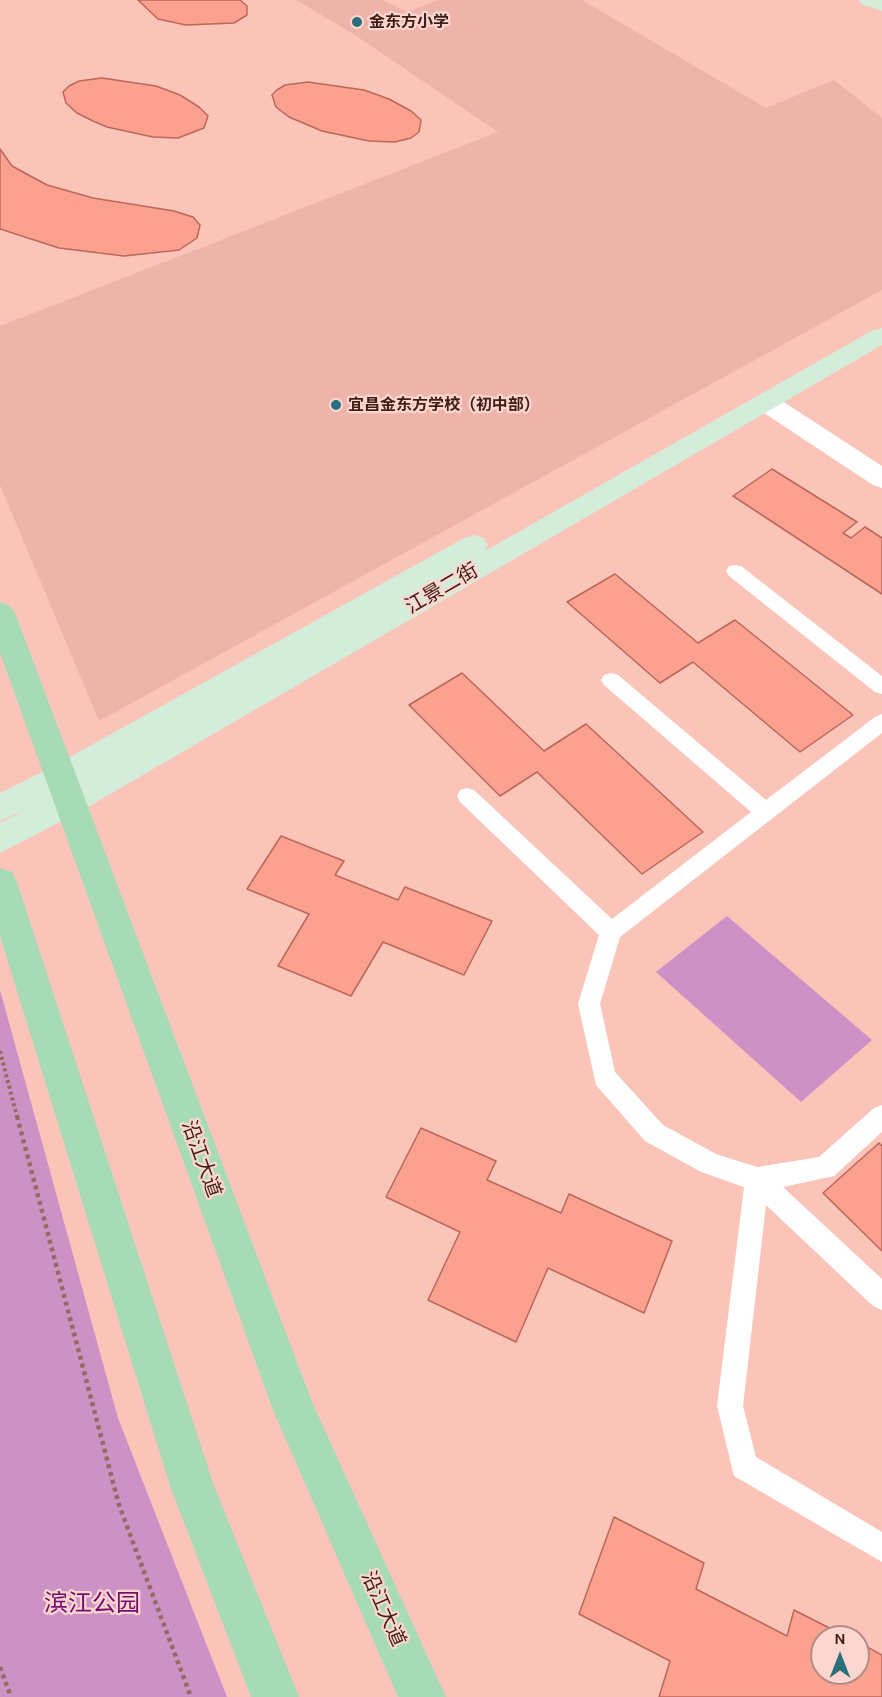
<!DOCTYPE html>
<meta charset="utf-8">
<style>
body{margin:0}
#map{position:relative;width:882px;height:1697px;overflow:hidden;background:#fbc4b9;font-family:Karla,sans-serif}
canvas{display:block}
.north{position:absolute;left:810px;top:1625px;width:60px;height:60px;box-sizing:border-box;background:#fcd6cf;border:2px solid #b08c85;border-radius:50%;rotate:0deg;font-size:16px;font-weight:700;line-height:24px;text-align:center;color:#3f1d17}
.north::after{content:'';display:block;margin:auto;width:21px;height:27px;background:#29707c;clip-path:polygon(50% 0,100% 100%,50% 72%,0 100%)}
</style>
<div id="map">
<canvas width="882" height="1697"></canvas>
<div class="north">N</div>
</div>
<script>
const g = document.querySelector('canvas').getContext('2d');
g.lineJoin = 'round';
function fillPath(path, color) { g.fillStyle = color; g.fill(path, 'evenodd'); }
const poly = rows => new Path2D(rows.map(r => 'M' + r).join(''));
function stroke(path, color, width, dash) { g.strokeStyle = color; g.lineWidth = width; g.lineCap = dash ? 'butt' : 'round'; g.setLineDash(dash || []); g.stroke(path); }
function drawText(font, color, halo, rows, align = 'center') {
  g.font = font + ' Karla,"Noto Sans SC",sans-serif'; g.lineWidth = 4.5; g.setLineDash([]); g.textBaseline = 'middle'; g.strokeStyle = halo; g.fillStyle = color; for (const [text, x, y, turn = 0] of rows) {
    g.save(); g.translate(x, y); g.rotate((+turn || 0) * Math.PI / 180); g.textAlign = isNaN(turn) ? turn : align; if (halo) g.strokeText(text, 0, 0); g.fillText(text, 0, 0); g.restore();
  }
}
const built = poly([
 [296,0,383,0,407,12,439,0,582,0,766,108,834,80,882,118,882,290,99,721,0,485,0,326,498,132,352,33]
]);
const green = poly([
 [727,916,872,1040,801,1102,656,972],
 [0,990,118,1418,227,1697,0,1697]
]);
const building = poly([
 [138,0,240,0,247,6,247,15,234,23,186,25,158,19,138,0],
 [102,78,156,86,180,95,199,107,208,116,204,128,178,138,153,137,107,127,93,121,77,113,66,103,63,92,69,86,79,81,102,78],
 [308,82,364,90,389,99,411,111,421,120,419,132,411,138,395,142,369,141,322,131,289,117,276,107,272,95,277,90,285,85,308,82],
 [0,149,12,166,47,185,93,198,174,211,193,217,200,225,197,238,179,250,124,256,59,248,0,229,0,149],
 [772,469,857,522,843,533,851,538,865,527,882,538,882,594,733,496,772,469],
 [615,574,698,643,735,620,853,715,800,752,693,662,660,683,567,602,615,574],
 [462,673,544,751,586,724,703,832,642,874,537,772,500,796,409,705,462,673],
 [281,836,344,861,335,875,398,900,405,887,492,921,464,975,383,942,351,996,278,966,309,914,247,889,281,836],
 [421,1128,496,1161,487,1180,561,1213,569,1194,672,1241,644,1313,548,1268,516,1342,428,1300,460,1232,386,1197,421,1128],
 [879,1143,882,1146,882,1251,823,1193,879,1143],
 [614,1517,704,1563,696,1589,787,1636,794,1610,847,1637,822,1637,822,1673,858,1673,858,1642,882,1655,882,1697,659,1697,670,1661,579,1614,614,1517]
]);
const pathFar1 = poly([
 [0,1051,17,1117]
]);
const path = poly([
 [17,1116,119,1505,191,1697],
 [0,1667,11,1697]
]);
const lane = poly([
 [735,565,741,566,882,676,882,694,875,692,729,576,726,571,729,566,735,565],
 [611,673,618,675,766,800,875,717,882,714,882,733,620,937,600,1004,615,1072,663,1125,716,1154,757,1167,819,1157,874,1108,882,1105,882,1132,834,1176,783,1187,882,1279,882,1310,873,1306,766,1205,743,1406,756,1457,882,1532,882,1562,734,1476,717,1406,744,1187,701,1172,645,1141,596,1085,578,1004,599,935,460,802,457,796,460,790,467,788,474,790,612,919,751,812,604,685,601,680,604,675,611,673]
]);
const street = poly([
 [767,395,776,397,882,466,882,488,873,485,758,409,754,403,758,397,767,395]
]);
const secondary = poly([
 [859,0,882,0,882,11,861,4,859,0],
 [882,328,882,345,81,811,0,853,0,823,28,809,0,821,0,793,50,768,464,538,474,535,484,538,488,545,485,551,873,330,882,328]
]);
const primary = poly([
 [0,602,10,606,15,613,312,1402,446,1697,398,1697,273,1410,0,653,0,602],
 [0,868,12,872,17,882,214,1486,299,1697,251,1697,170,1486,0,936,0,868]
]);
const markers = [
 [357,22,6,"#29707c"],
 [336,405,6,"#29707c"]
];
const farPoinames = [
 ["金东方小学",369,22],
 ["宜昌金东方学校（初中部）",348,405]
];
const streetNames = [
 ["江景二街",442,589,-30],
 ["沿江大道",201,1159,70],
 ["沿江大道",383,1609,66]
];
const nearParknames = [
 ["滨江公园",92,1604]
];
fillPath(built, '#efb4a9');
fillPath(green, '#cd92c5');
fillPath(building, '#fca08f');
stroke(building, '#bb685a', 1.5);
stroke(pathFar1, '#956a61', 4, [3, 3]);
stroke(path, '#956a61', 4.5, [4, 4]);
fillPath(lane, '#fff');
fillPath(street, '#fff');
fillPath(secondary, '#d3edda');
fillPath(primary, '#a7dbb5');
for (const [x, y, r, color] of markers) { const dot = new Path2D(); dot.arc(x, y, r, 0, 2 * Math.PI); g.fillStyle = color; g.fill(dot); stroke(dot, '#fcd6cf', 2); }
drawText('bold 16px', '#3f1d17', '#fcd6cf', farPoinames, 'left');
drawText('20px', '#3f1d17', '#fcd6cf', streetNames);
drawText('24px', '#760b70', '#fcd6cf', nearParknames);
</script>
